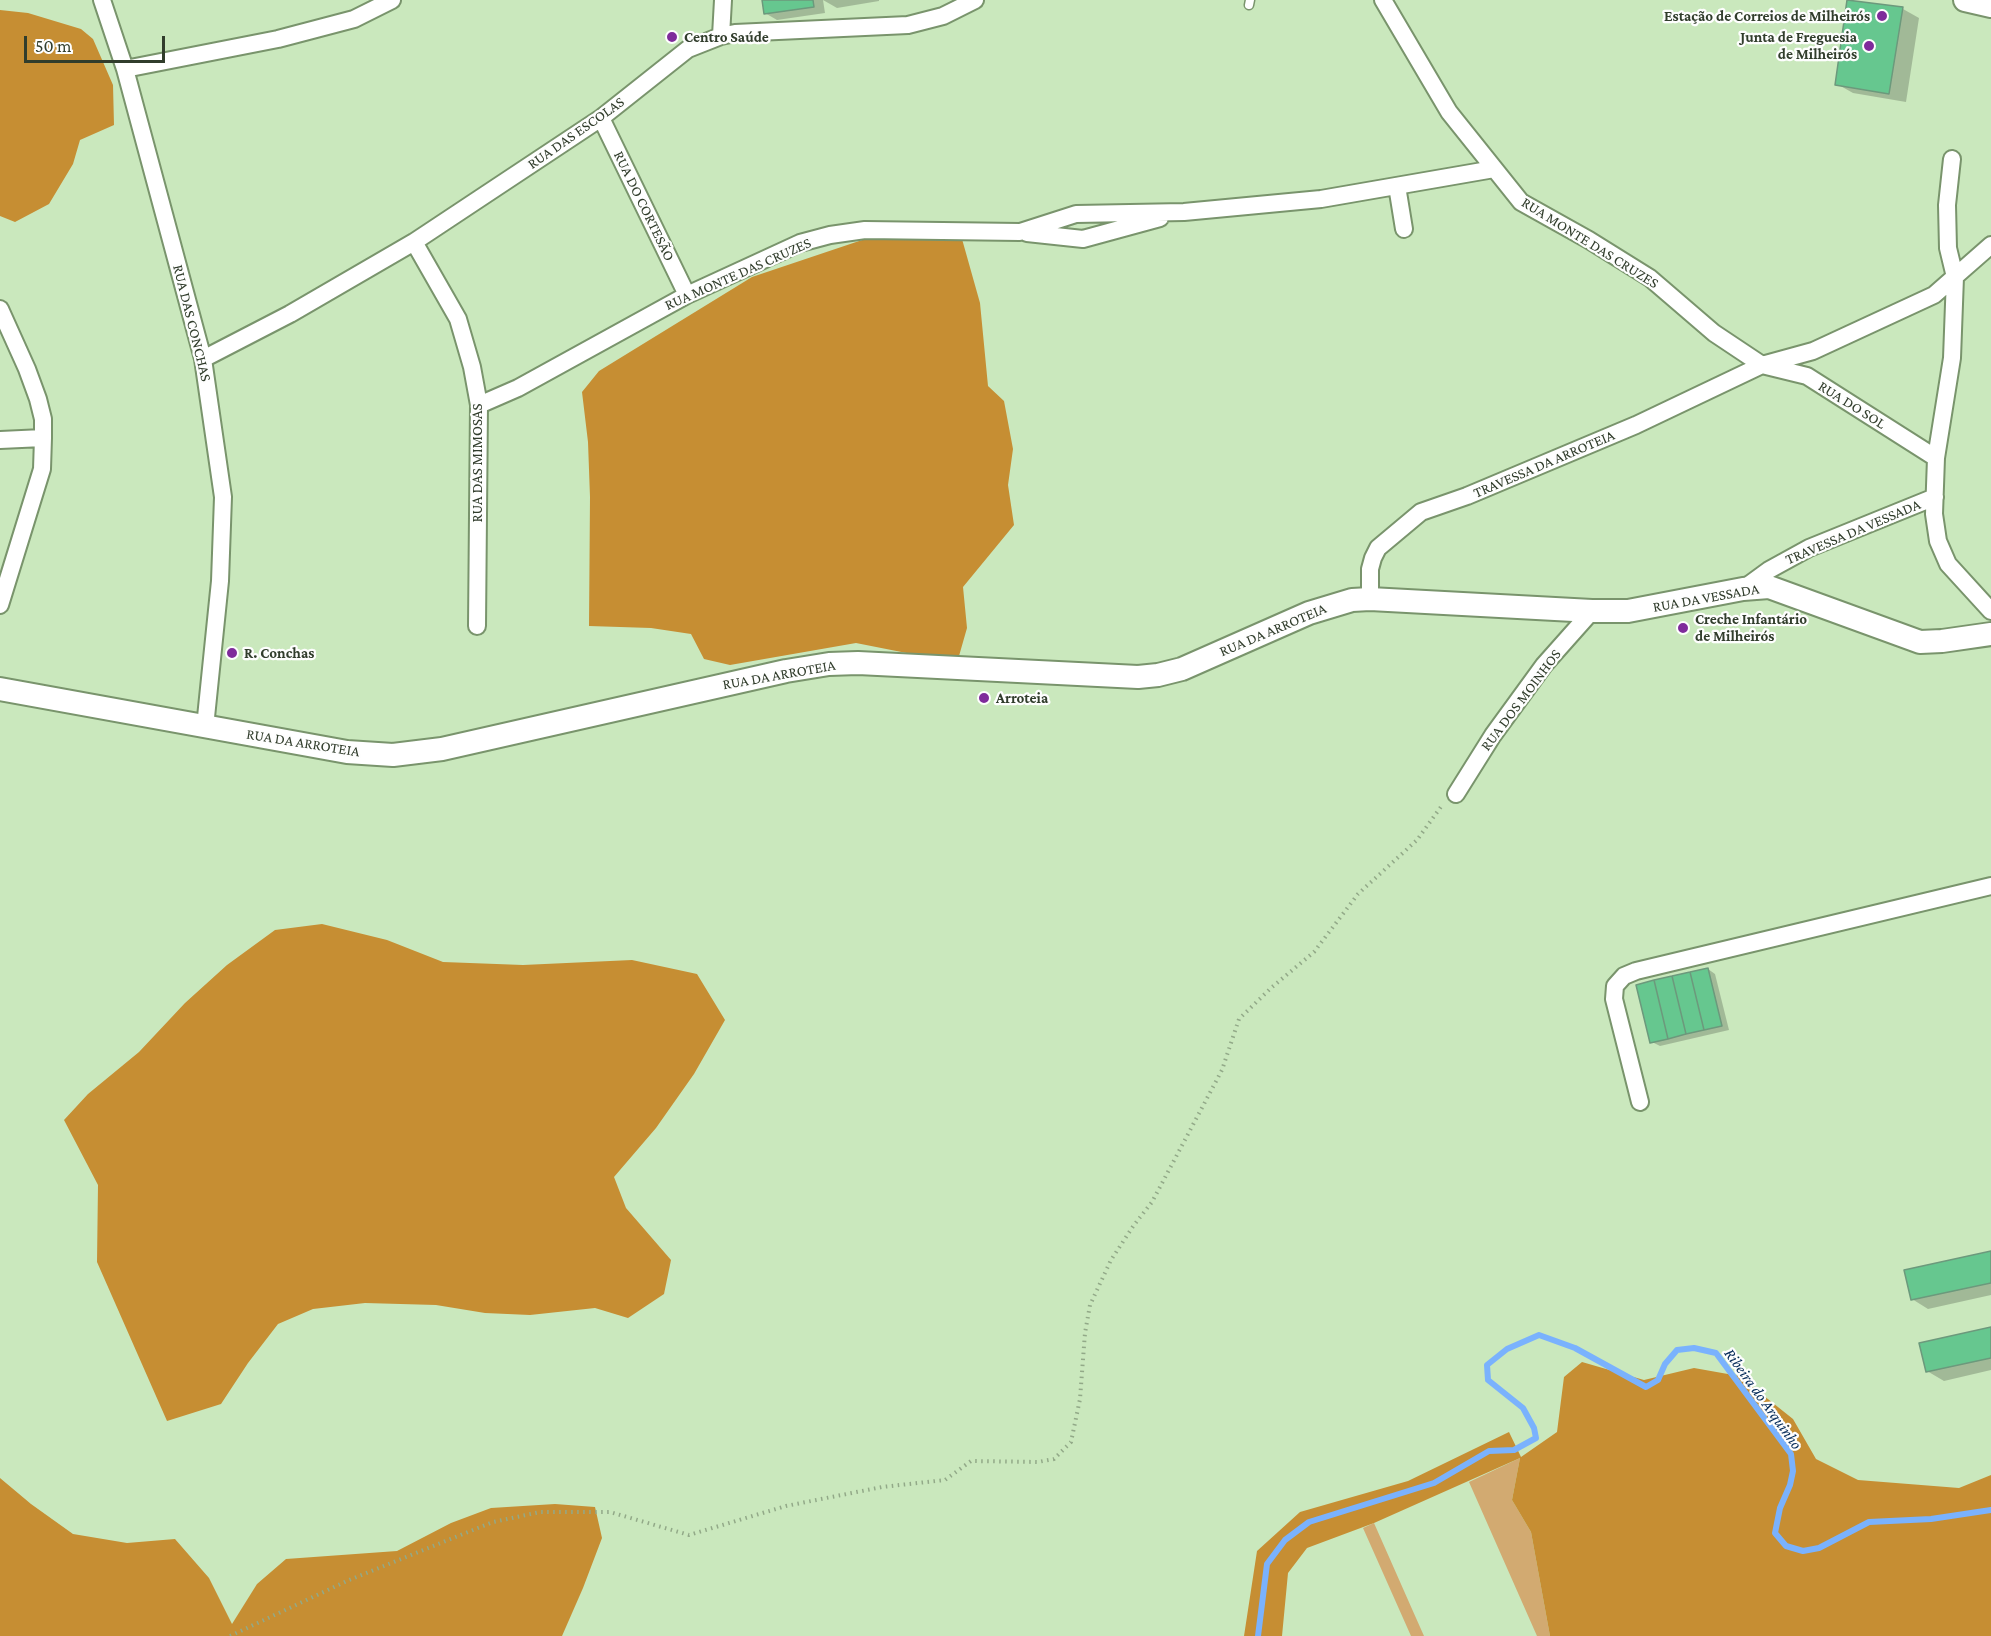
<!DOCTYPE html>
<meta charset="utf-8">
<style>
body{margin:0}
#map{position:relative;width:1991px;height:1636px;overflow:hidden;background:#cae8bd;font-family:"Crimson Pro",serif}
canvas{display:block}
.scale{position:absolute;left:24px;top:36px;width:141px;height:27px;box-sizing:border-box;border:3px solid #313d2c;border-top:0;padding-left:8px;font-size:18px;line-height:21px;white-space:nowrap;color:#313d2c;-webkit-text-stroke:4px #fefefe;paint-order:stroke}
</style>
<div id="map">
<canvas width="1991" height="1636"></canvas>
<div class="scale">50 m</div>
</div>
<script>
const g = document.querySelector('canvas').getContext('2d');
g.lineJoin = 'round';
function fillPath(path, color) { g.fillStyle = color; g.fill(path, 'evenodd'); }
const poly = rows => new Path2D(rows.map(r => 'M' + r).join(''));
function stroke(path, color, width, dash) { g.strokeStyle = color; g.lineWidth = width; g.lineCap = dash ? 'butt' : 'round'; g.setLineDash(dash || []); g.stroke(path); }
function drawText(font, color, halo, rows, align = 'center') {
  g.font = font + ' "Crimson Pro",serif'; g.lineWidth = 4.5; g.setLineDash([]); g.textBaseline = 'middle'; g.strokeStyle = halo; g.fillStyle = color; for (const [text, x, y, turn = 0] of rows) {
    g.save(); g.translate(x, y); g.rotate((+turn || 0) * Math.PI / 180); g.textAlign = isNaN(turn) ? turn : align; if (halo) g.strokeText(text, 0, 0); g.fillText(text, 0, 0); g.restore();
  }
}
const green = poly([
 [1520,1458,1512,1500,1531,1532,1550,1636,1537,1636,1469,1482],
 [1374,1523,1412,1609,1424,1636,1411,1636,1363,1528]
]);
const forest = poly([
 [0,10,28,13,81,29,93,39,113,85,114,125,80,140,73,164,49,204,15,222,0,216],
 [877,235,962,239,980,303,988,386,1004,401,1013,449,1008,485,1014,525,963,587,967,628,957,663,856,643,730,665,704,659,691,634,651,628,589,626,590,497,588,442,582,392,599,371,752,277],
 [322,924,387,940,443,962,523,965,632,960,697,974,725,1020,694,1074,656,1128,614,1177,626,1208,671,1260,664,1294,628,1318,595,1308,530,1315,485,1313,436,1305,365,1303,313,1309,278,1324,248,1363,221,1404,167,1421,97,1262,98,1185,64,1120,88,1094,139,1052,185,1003,227,965,275,930],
 [1582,1362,1644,1380,1694,1368,1739,1376,1793,1419,1816,1459,1858,1480,1959,1488,1991,1475,1991,1636,1550,1636,1531,1532,1512,1500,1520,1458,1374,1523,1307,1548,1288,1573,1282,1636,1244,1636,1257,1551,1300,1512,1408,1481,1509,1432,1521,1457,1557,1432,1564,1377],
 [0,1478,31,1504,73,1534,127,1543,175,1539,209,1578,232,1624,257,1584,286,1559,397,1551,451,1523,491,1508,555,1504,595,1507,602,1538,583,1588,562,1636,0,1636]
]);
const shadow = poly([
 [763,0,879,0,879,1,837,8,823,0,825,13,777,20,765,13],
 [1903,9,1919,18,1906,102,1853,93,1837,84],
 [1708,969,1715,974,1729,1030,1660,1046,1652,1042],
 [1991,1252,1991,1295,1928,1309,1912,1299],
 [1991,1328,1991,1370,1944,1381,1927,1371]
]);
const stream = poly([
 [1258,1636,1267,1564,1285,1540,1309,1522,1434,1483,1489,1451,1514,1450,1536,1438,1534,1428,1523,1408,1488,1380,1487,1365,1507,1349,1539,1335,1575,1348,1646,1387,1658,1380,1665,1364,1677,1350,1694,1348,1716,1353,1791,1454,1793,1471,1790,1485,1780,1508,1775,1533,1786,1546,1803,1551,1819,1548,1869,1522,1931,1519,1991,1510]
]);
const building = poly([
 [762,0,813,0,814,7,764,14,762,0],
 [1847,0,1903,7,1889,94,1835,85,1847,0],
 [1708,968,1722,1026,1704,1030,1690,972,1708,968],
 [1690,972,1704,1030,1686,1034,1672,976,1690,972],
 [1672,976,1686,1034,1668,1039,1654,980,1672,976],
 [1654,980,1668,1039,1650,1043,1636,985,1654,980],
 [1991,1251,1991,1283,1911,1300,1904,1270,1991,1251],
 [1991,1327,1991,1358,1926,1372,1919,1343,1991,1327]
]);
const path = poly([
 [230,1636,349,1580,493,1522,540,1512,610,1512,689,1535,786,1506,882,1487,945,1480,971,1461,1038,1462,1054,1459,1071,1442,1080,1399,1085,1333,1090,1305,1111,1260,1134,1225,1152,1202,1222,1070,1239,1019,1271,988,1314,952,1358,894,1417,840,1443,804]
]);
const lane = poly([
 [1249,5,1250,0]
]);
const street = poly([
 [102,0,125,69,203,359,223,497,220,581,205,727],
 [1383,0,1449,112,1521,202,1589,240,1650,278,1714,333,1762,365,1807,376,1936,458],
 [721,36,723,0],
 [125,69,278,39,354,19,392,0],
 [601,118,687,295],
 [1952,159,1947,205,1948,248,1955,277,1952,358,1936,458,1934,514,1938,541,1948,564,1991,611],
 [1397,186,1404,229],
 [1027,233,1083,239,1160,218],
 [414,242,458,319,472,367,479,405,477,626],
 [0,309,27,369,38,399,43,419,43,438,42,469,0,605],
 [203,359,290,314,414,242,601,118,688,49,721,36,735,33,908,25,943,16,975,0],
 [479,405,518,388,687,295,800,243,830,235,865,230,1020,232,1076,214,1184,212,1321,199,1494,169],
 [0,440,43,438],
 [1743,589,1769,570,1809,548,1935,497],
 [1370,599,1370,569,1373,558,1378,548,1421,512,1467,496,1636,425,1762,365,1813,351,1934,295,1991,245],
 [1456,794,1493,735,1544,665,1592,611],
 [1640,1102,1614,999,1615,986,1624,976,1636,971,1991,886]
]);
const secondary = poly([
 [1965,0,1991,6],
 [0,689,347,752,393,755,442,749,786,671,829,664,858,663,1138,677,1158,675,1182,669,1309,613,1352,600,1370,599,1592,611,1628,611,1743,589,1769,587,1920,642,1942,641,1991,634]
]);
const markers = [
 [1882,16,6,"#7f2b9b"],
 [672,37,6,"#7f2b9b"],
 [1869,46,6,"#7f2b9b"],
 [1683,628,6,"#7f2b9b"],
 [232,653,6,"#7f2b9b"],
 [984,698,6,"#7f2b9b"]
];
const poiNames = [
 ["Estação de Correios de Milheirós",1870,16,"right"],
 ["Centro Saúde",684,37],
 ["Junta de Freguesia",1857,37,"right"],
 ["de Milheirós",1857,54,"right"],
 ["Creche Infantário",1695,619],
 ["de Milheirós",1695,636],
 ["R. Conchas",244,653],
 ["Arroteia",996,698]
];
const streetNames = [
 ["RUA DAS ESCOLAS",576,133,-35],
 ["RUA DO CORTESÃO",644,206,64],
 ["RUA MONTE DAS CRUZES",1590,243,32],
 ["RUA MONTE DAS CRUZES",738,274,-24],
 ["RUA DAS CONCHAS",192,323,76],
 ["RUA DO SOL",1852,405,32],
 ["RUA DAS MIMOSAS",477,463,-90],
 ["TRAVESSA DA ARROTEIA",1544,464,-23],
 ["TRAVESSA DA VESSADA",1853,532,-23],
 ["RUA DA VESSADA",1706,598,-10],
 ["RUA DA ARROTEIA",1273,630,-23],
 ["RUA DA ARROTEIA",779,675,-10],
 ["RUA DOS MOINHOS",1521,700,-53],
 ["RUA DA ARROTEIA",303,743,9]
];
const waterNames = [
 ["Ribeira do Arquinho",1763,1399,54]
];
fillPath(green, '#d2aa71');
fillPath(forest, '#c68e33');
fillPath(shadow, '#0003');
stroke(stream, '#7ab2fd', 6);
fillPath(building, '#66c78f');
stroke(building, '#6c997c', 1.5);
stroke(lane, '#79946c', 11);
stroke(street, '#79946c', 20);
stroke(secondary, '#79946c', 26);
stroke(path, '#92a988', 4, [1.5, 4.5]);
stroke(lane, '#fff', 8);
stroke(street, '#fff', 16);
stroke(secondary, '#fff', 22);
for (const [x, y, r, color] of markers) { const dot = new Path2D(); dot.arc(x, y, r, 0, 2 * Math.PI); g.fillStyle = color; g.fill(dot); stroke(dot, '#fefefe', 2); }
drawText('bold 15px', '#313d2c', '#fefefe', poiNames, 'left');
drawText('15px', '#313d2c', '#fefefe', streetNames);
drawText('italic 16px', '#042a58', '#fefefe', waterNames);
</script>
